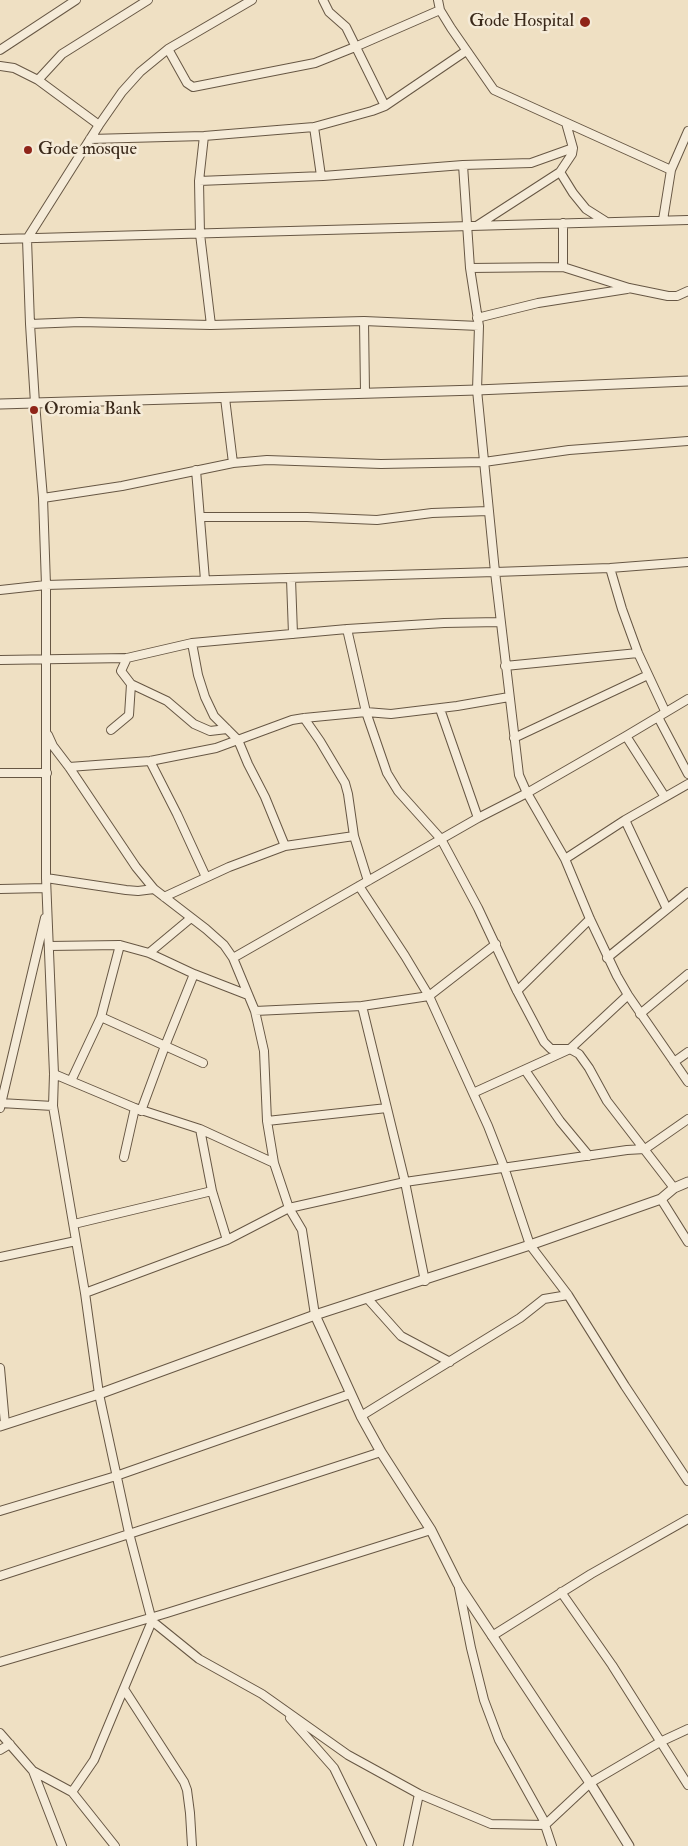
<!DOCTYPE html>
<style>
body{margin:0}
canvas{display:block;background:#efe0c3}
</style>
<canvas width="688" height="1846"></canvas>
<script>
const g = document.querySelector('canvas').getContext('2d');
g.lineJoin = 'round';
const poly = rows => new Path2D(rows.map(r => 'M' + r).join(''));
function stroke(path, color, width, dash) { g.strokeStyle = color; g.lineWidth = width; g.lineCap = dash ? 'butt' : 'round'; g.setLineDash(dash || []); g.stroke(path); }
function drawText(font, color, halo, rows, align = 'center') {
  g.font = font + ' "IM FELL Double Pica",serif'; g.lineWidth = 5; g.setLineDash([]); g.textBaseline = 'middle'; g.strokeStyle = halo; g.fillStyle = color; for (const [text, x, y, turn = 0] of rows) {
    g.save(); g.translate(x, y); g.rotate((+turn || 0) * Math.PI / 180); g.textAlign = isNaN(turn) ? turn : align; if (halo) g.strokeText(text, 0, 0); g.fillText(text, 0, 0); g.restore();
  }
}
const minor = poly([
 [323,0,329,12,346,27,385,106],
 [438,0,440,10,451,28,494,90,671,170],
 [168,49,187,83,193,87,315,63,355,47,440,10],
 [0,50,76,0],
 [0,66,14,68,38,80,99,125],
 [38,80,62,54,148,0],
 [314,127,321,176],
 [204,136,199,181,200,234,211,325],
 [90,139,204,136,314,127,372,111,385,106,466,51],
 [463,165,470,268,479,326,477,390,495,572,519,775,527,793,565,859,590,919,617,976,628,995,688,1082],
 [560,172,573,193,586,209,605,221],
 [199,181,323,176,463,165,531,163,573,148],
 [663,220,671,170,688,131],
 [563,223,563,267],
 [478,225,560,172,572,154,573,148,566,123],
 [0,239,688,220],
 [470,268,563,267,629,288,668,296,677,296,688,291],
 [477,318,538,303,627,289],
 [364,321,365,392],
 [30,324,80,322,211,325,364,321,479,326],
 [225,398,233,463],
 [196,470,205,580],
 [43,498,122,486,233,463,267,460,381,464,484,462,569,450,688,441],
 [201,517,307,517,377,520,432,513,488,511],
 [610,568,622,609,638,653,665,711],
 [291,579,293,634],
 [0,590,46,585,495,572,610,568,688,562],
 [347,629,366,712,387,773,398,791,441,839,478,908,517,991,544,1042,551,1049,570,1049,579,1054,589,1068,607,1101,674,1188],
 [192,643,198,675,205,697,214,716,238,740,248,764,265,797,285,846],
 [0,660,127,658,192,643,347,629,444,623,500,622],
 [505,666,638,653],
 [131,684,167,701,194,724,210,731,227,729],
 [440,709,478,818],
 [658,717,688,774],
 [304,718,320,741,345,783,348,794,354,836,368,881],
 [111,730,129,715,131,684,121,671,127,658],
 [48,735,53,746,69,767,136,867,154,889,206,929,224,945,233,958,255,1011,264,1051,267,1121,274,1163,289,1208,302,1230,315,1315],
 [626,736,665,797],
 [514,738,648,675],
 [150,761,177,814,206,877],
 [69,767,150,761,216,748,292,720,304,718,366,712,391,714,457,706,509,697],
 [0,773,47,773],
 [625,820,667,909],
 [565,859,625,820,688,784],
 [46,878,126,890,138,891,154,889],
 [359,886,405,956,429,996,488,1126,504,1167,530,1245,568,1295,625,1386,688,1481],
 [0,889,46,888],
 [164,897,229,867,285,846,354,836],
 [120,945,101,1017,203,1063],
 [49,946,120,945,149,953,194,974,248,995],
 [149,953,191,918],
 [233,958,478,818,527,793,626,736,688,699],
 [607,958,688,892],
 [517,991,590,919],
 [362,1006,405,1182,425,1281],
 [255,1011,362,1006,429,996,496,944],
 [640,1014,688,974],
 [674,1062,688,1052],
 [525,1070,560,1121,589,1156],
 [54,1074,135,1108,200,1129,274,1163],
 [71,1081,101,1017],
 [473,1093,570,1049,628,995],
 [0,1103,53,1106],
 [0,1108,45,918],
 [141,1111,165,1046,194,974],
 [267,1121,387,1108],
 [200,1129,212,1191,227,1240],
 [124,1157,135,1108],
 [661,1199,688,1242],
 [74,1224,212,1191],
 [0,1257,76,1241],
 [85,1293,227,1240,289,1208,405,1182,627,1150,645,1149,688,1119],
 [367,1298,401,1336,450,1362],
 [0,1368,5,1424],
 [361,1416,520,1318,544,1299,568,1295],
 [0,1511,116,1476,350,1394],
 [0,1576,381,1452],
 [459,1588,471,1648,484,1700,499,1740,543,1819,552,1846],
 [561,1592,612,1665,688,1785],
 [152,1621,199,1659,262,1694,348,1755,419,1794,491,1824,545,1825,590,1783,660,1742,688,1729],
 [492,1636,591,1574,688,1519],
 [0,1662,167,1613,431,1530],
 [124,1689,184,1782,187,1790,190,1813,192,1846],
 [290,1718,334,1768,372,1846],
 [0,1733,33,1771,62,1846],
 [0,1750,10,1744],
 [33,1771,72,1792,94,1760,152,1621,129,1533,99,1394,85,1293,53,1106,54,1074,46,878,46,585,43,498,35,403,30,324,27,239,99,125,122,92,140,72,168,49,252,0],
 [72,1792,115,1846],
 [408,1846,419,1794]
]);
const tertiary = poly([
 [0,404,477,390,688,381],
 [315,1315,361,1416,381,1452,431,1530,458,1584,590,1783,629,1846],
 [0,1426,99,1394,315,1315,530,1245,661,1199,674,1188,688,1182]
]);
const markers = [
 [585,22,6,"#8f2418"],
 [28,150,5,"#8f2418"],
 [34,410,5,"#8f2418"]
];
const poiNames = [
 ["Gode Hospital",574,22,"right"],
 ["Gode mosque",38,150],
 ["Oromia Bank",44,410]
];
stroke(minor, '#675744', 10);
stroke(tertiary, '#675744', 11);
stroke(minor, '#f5ebd8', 8);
stroke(tertiary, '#f5ebd8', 9);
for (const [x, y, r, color] of markers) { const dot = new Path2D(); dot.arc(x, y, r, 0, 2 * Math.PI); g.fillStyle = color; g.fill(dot); stroke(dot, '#f5ebd8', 2); }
drawText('18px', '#3a291a', '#f5ebd8', poiNames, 'left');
</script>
